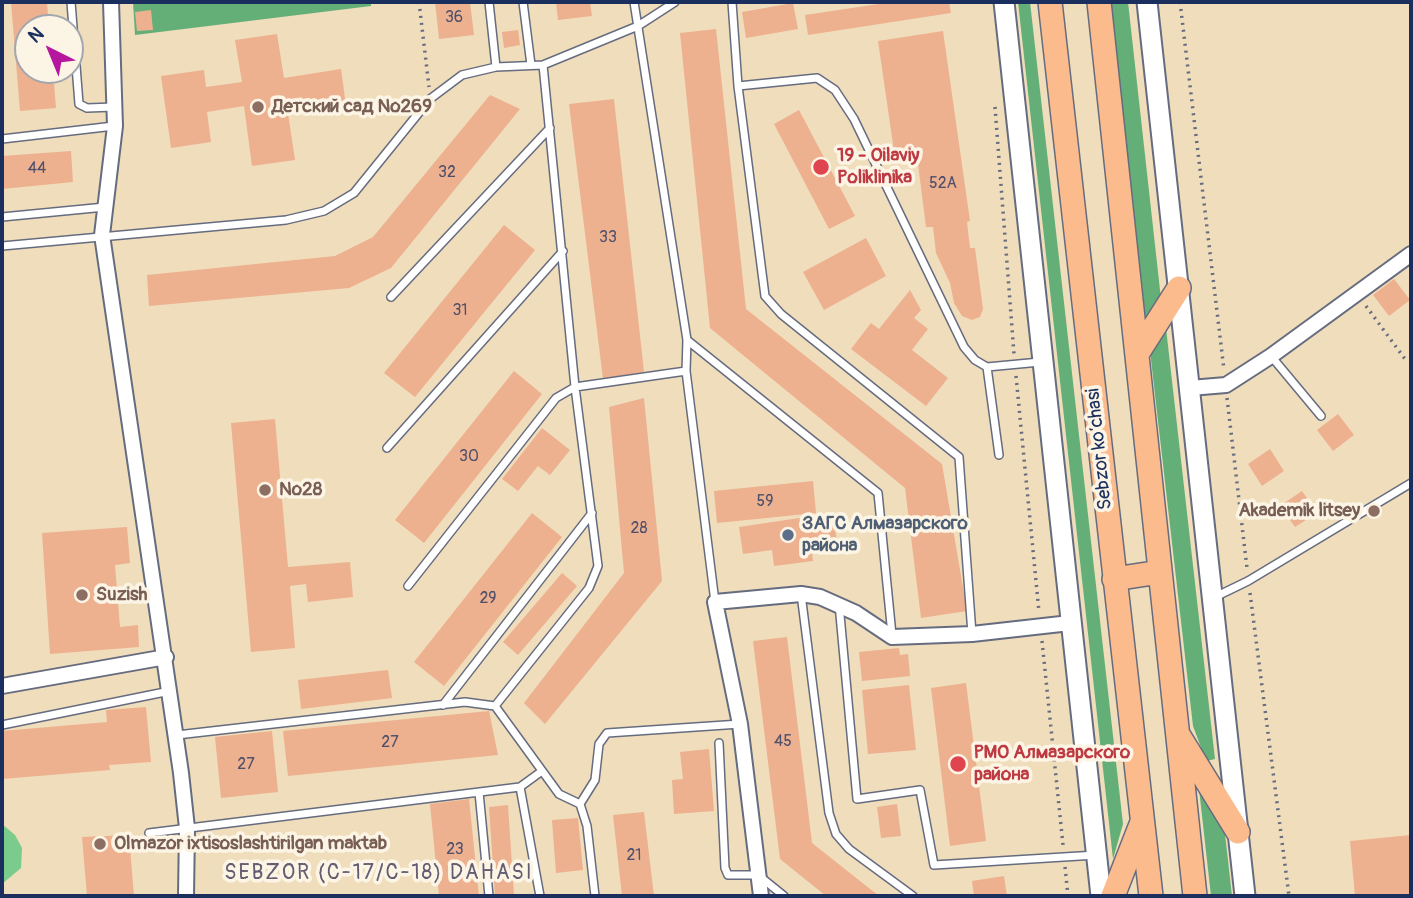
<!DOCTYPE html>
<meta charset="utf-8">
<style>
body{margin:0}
#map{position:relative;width:1413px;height:898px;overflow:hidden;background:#f0ddbb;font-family:Pangolin,sans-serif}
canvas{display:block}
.frame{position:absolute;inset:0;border:4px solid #1b2f5e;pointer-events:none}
.north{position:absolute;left:14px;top:14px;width:70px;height:70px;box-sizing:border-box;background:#fcf5e5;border:2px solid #a2a6af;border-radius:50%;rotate:317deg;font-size:19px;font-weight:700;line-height:28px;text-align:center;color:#1b2f5e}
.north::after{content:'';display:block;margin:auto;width:24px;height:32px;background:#b5179e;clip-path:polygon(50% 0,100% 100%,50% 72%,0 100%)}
</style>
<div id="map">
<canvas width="1413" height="898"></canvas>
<div class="frame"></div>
<div class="north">N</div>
</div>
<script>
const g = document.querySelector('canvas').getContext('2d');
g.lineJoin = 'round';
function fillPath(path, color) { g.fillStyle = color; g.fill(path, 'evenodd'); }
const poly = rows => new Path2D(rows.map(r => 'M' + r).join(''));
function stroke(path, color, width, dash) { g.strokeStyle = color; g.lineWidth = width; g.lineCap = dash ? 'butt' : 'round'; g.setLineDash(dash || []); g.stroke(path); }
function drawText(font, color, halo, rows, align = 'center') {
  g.font = font + ' Pangolin,sans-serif'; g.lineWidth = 7; g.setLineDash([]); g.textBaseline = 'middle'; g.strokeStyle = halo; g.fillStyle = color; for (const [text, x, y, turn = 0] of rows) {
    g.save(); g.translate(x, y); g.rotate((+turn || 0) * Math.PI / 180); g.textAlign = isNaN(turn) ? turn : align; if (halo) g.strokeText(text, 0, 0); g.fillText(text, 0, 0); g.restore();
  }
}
const green = poly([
 [2,824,15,835,22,848,21,868,2,884]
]);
const forest = poly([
 [133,2,371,2,371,6,135,35],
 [1018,2,1030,2,1123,824,1113,859],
 [1111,2,1128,2,1161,299,1146,322],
 [1166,328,1215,759,1206,761,1193,726,1150,351],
 [1199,789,1224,825,1232,896,1211,896]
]);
const building = poly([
 [11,2,47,2,49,28,28,28,28,70,53,70,56,108,20,111],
 [435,2,470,2,474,35,439,39],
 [556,2,590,2,592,16,558,20],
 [892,2,949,2,951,13,808,35,805,15],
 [793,3,798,29,746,38,742,12],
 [151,10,153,30,137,31,135,12],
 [716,29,746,309,942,464,967,611,921,618,905,488,710,328,680,33],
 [518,30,520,45,504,48,502,32],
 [943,31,970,221,967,222,970,248,975,248,983,309,980,317,972,320,962,316,954,303,950,283,936,253,933,227,926,227,916,148,894,151,878,41],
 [277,34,284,78,341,69,346,106,304,112,302,97,286,100,295,160,252,166,244,106,207,112,211,142,171,148,161,76,204,70,206,87,242,82,235,40],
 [490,95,520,109,391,268,349,288,149,306,147,275,335,256,373,237],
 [614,99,644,372,603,379,569,104],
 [799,110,855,216,829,229,774,124],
 [71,151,73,182,2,189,2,156],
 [504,225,535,250,415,397,384,373],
 [866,238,886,276,824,310,803,272],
 [1394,279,1410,300,1389,316,1373,295],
 [910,290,921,310,914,318,928,329,912,350,948,378,926,406,851,349,871,323,879,329],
 [514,371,542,394,424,543,395,520],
 [644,398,662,581,545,724,524,703,624,573,609,407],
 [1338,414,1354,435,1333,451,1317,430],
 [275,419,288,567,350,562,353,597,308,602,306,584,290,586,295,648,251,652,231,423],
 [542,428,570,450,550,475,538,466,518,491,502,479],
 [1270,449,1284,471,1262,486,1248,464],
 [813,481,816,513,717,523,714,491],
 [1302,491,1317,513,1295,527,1280,506],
 [532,513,562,537,444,686,414,662],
 [833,513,837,543,811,546,813,561,774,566,772,550,743,554,739,527],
 [127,527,130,563,115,565,120,627,138,625,139,647,50,654,42,533],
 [562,573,577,586,518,655,503,642],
 [787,637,812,843,879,896,826,896,780,859,753,641],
 [899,648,900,655,908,654,910,676,862,681,859,652],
 [388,670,392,698,301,709,298,680],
 [966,683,986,841,950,846,931,688],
 [909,685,916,750,868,754,862,690],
 [146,707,151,762,109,765,110,770,2,779,2,731,107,722,106,710],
 [489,711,498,755,288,776,283,731],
 [272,731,278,792,221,798,215,737],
 [709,749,714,811,674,814,672,780,683,779,680,752],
 [469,799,479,896,439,896,430,804],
 [897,804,901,836,881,838,877,807],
 [508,805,514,895,495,896,489,807],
 [644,812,654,896,622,896,613,815],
 [578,818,583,870,556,873,552,820],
 [129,835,134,896,87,896,82,837],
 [1411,835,1411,896,1355,896,1350,841],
 [1004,876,1007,896,974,896,972,881]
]);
const path = poly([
 [419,2,429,87],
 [1180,2,1224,370],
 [995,107,1014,354],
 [1366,306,1405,359],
 [1016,376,1039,612],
 [1227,398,1247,568],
 [1250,593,1289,896],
 [1042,641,1063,845],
 [1065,867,1068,896]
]);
const service = poly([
 [71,2,79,104,87,108,114,107],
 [489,2,496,67],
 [523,2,531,65],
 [634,2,687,340,686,371,715,602],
 [732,2,738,86,817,78,835,90,854,119,964,347,975,360,987,367,1040,362],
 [738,86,765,296,781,314,959,457,972,634],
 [2,139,114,126],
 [2,217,105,207],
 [2,246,286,220,324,211,354,193,430,99,462,75,496,67,543,65,638,26,675,2],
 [391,297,550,128],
 [687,340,878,493,892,635],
 [1271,356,1321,416],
 [987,367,999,455],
 [387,448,563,251],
 [408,586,556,398,575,387,686,371],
 [801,594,829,813,836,834,849,849,913,896],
 [1215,597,1248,581,1411,483],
 [839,604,857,799,920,790,934,865,1096,855],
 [443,705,592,513],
 [495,706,589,588,598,566,575,387,543,65],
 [2,725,170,691],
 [177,735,465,702,495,706,559,794,580,804,595,780,599,744,607,733,740,724],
 [719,743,725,868,728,875,758,875,784,896],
 [520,787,540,896],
 [479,792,489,896],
 [580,804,587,826,595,896],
 [149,833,520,787,542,771]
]);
const minor = poly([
 [111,2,115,126,102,235,181,773,187,828,186,896],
 [1190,388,1226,385,1271,356,1411,254],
 [2,686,166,657],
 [761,896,740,724,715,602,801,594,820,597,856,613,892,637,972,634,1070,623]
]);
const tertiary = poly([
 [1004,2,1101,896],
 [1147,2,1245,896]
]);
const primary = poly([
 [1050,2,1151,896],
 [1099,2,1195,896],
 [1137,354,1179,288],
 [1114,579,1160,572],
 [1179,736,1238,832],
 [1113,896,1142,822]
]);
const markers = [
 [258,107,7,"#8d6e63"],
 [821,167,9,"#e0444e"],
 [265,490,7,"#8d6e63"],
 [1374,511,7,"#8d6e63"],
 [788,535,7,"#5c6f8a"],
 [82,595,7,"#8d6e63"],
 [958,764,9,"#e0444e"],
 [100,844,7,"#8d6e63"]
];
const numberNames = [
 ["36",454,18],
 ["44",37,169],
 ["32",447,173],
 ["52А",943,184],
 ["33",608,238],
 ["31",460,311],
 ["30",469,457],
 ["59",765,502],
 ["28",639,529],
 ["29",488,599],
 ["45",783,742],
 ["27",390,743],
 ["27",246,765],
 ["23",455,850],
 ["21",634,856]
];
const educationNames = [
 ["Детский сад №269",272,107],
 ["№28",279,490],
 ["Akademik litsey",1360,511,"right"],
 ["Suzish",96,595],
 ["Olmazor ixtisoslashtirilgan maktab",114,844]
];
const healthNames = [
 ["19 - Oilaviy",837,156],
 ["Poliklinika",837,178],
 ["РМО Алмазарского",974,753],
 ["района",974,775]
];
const streetNames = [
 ["Sebzor ko‘chasi",1100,449,-96]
];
const serviceNames = [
 ["ЗАГС Алмазарского",802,524],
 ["района",802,546]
];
const neighbourhoodNames = [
 ["SEBZOR (C-17/C-18) DAHASI",379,874]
];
fillPath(green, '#7bcb8c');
fillPath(forest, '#64af78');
fillPath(building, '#edb190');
stroke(service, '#666c7f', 10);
stroke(minor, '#666c7f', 18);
stroke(tertiary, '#666c7f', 23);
stroke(primary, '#666c7f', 26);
stroke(path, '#666c7f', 3.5, [2, 5]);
stroke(service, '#fff', 7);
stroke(minor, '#fff', 14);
stroke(tertiary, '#fff', 19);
stroke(primary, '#fbbb8c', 23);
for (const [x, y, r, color] of markers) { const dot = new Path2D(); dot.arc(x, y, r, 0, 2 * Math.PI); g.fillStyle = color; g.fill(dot); stroke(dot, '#fcf5e5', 2.5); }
drawText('16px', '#50506a', null, numberNames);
drawText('bold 19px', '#785e54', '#fcf5e5', educationNames, 'left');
drawText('bold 19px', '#be3a42', '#fcf5e5', healthNames, 'left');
drawText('19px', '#1b2f5e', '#fcf5e5', streetNames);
drawText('bold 19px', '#4e5e75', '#fcf5e5', serviceNames, 'left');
g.letterSpacing = '2px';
drawText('21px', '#645c70', '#fcf5e5', neighbourhoodNames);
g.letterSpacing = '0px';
</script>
